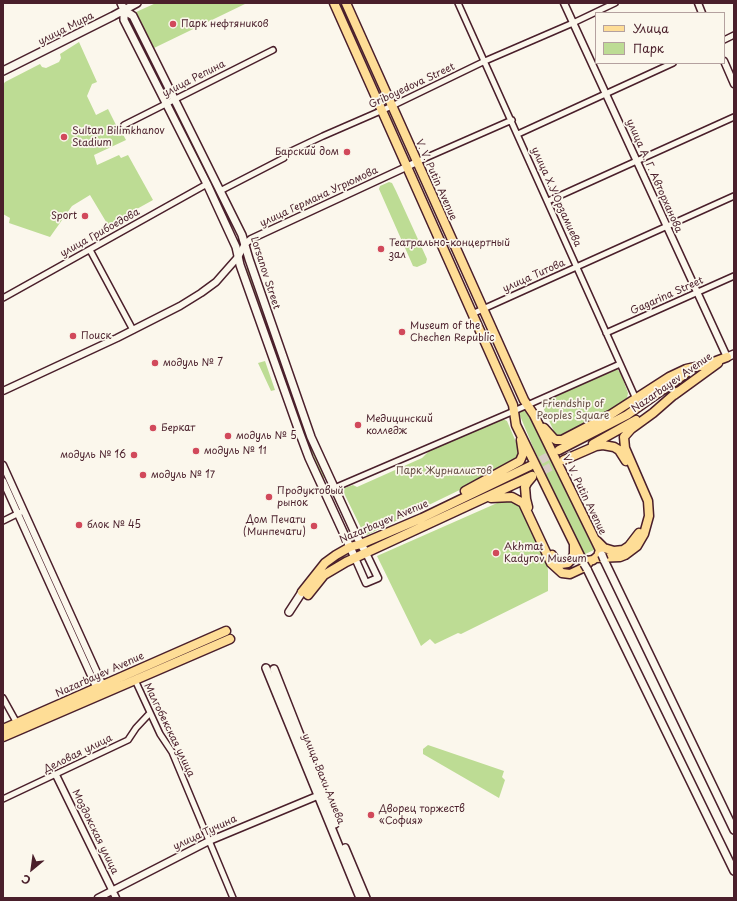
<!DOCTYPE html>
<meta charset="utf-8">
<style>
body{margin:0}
#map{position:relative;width:737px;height:901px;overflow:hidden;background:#fbf7ec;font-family:"Playpen Sans",sans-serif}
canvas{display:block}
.frame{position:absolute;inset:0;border:4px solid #4a1f2b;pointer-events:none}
.legend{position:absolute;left:595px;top:12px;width:130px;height:52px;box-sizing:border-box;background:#fbf7ec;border:1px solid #b4a19f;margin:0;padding:5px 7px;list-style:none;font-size:12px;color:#4a1f2b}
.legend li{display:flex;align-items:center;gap:8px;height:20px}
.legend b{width:20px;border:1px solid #b4a19f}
.north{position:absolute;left:12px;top:849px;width:40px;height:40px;-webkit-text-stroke:3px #fbf7ec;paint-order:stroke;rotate:209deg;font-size:11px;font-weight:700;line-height:16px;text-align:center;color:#4a1f2b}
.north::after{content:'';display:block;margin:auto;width:14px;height:18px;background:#4a1f2b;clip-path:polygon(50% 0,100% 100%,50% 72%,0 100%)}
</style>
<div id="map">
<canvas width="737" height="901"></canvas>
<div class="frame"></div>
<ul class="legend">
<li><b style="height:5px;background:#fedd96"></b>Улица</li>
<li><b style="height:11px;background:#bddc94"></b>Парк</li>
</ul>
<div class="north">С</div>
</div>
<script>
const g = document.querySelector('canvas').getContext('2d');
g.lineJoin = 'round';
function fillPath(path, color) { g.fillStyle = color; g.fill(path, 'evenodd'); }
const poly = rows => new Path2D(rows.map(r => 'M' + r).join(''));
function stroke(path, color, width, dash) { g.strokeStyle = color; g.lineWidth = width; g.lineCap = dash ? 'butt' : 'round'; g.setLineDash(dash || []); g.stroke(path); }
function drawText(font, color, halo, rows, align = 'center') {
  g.font = font + ' "Playpen Sans",sans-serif'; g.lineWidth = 3.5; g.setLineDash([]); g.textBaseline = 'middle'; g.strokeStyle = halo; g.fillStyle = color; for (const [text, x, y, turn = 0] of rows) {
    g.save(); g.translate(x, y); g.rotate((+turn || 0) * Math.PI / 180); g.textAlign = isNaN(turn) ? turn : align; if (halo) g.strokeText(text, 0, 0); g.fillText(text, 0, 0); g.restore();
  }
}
const green = poly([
 [156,3,247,3,154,48,136,12],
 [79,42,97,82,92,84,87,96,96,115,108,109,117,127,119,127,126,140,94,155,97,165,119,155,121,158,128,155,153,200,108,225,90,195,72,206,50,237,9,223,10,218,3,214,3,85,5,82,40,64,42,67,46,68,59,62,61,58,60,54],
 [389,182,392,183,396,191,427,259,426,263,417,267,413,266,379,189,380,186],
 [248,268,289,386,287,387,245,269],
 [265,361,275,390,271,391,258,363],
 [617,369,621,374,628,393,626,403,608,415,557,438,541,403],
 [290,388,306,434,326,477,323,478,304,435,288,389],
 [521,403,541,437,594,550,583,555,533,447,516,406],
 [503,419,507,421,522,456,509,466,367,535,364,534,342,489,353,485,357,487,422,458,429,451],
 [504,500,515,501,522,507,546,555,548,571,548,591,461,634,458,633,435,644,430,639,421,646,377,556],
 [428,745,504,771,502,777,505,780,499,798,423,754,423,749]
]);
const primaryTunnel = poly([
 [530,466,558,451],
 [533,476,564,460]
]);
const minor = poly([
 [458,3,636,399],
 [724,40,734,35],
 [124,125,273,50],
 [518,134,673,63],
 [417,162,423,159,512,120],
 [220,191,284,158,287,153,323,136,392,106,485,61,573,23,615,3],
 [548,201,734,117],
 [90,250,133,330],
 [3,298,207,184],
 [472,314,734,196],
 [606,333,734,276],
 [325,492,514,411,620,364],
 [3,521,21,512],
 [135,680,160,734,172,752,233,898],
 [3,698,18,725],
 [3,799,128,740,136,728,150,713]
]);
const tertiary = poly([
 [564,3,727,357],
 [698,3,702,13],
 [724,61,734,84],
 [3,391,117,338,180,306,201,293,216,282,223,274,238,257,245,244,251,239,417,162],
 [3,465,104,688],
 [3,481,98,691],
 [355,558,366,583,378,578,366,553],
 [56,775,116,898],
 [98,898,209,841,322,794]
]);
const secondary = poly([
 [121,3,124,10,124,20,207,184,236,247,240,265,300,434,309,458,355,558],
 [124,10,133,16,242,235,249,259,311,437,356,535,366,553],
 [3,71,113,16,137,3],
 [727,357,734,354],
 [604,560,734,830],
 [587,569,734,871],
 [289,612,302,592],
 [266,668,360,898],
 [274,669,335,824],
 [345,848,366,898]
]);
const primary = poly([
 [334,3,513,405,516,425,582,560,588,561,593,560,598,556,600,550,534,415,524,400,346,3],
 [703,366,727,357],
 [674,395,718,363],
 [544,428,553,438,556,440,562,440,610,415,669,377,686,369,708,364],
 [593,444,636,420],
 [559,450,627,415,685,374],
 [564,460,596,446,603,445,614,447,619,450,626,461],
 [465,491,520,461,523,454,521,440],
 [491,498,512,497,523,503,551,563,562,573,570,574,585,567,590,561],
 [528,507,526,499,525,487,527,483,532,477],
 [597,541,604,548,614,551,623,550,629,546,639,533],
 [552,555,556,561,561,564,568,563,572,559,574,554,574,545],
 [596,558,620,557,625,555,637,546,644,534,649,516,648,501,625,448,624,437,631,429,653,413,677,392],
 [302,592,325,563,336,555,350,547,361,544,422,518,530,466],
 [308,595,324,575,346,562,532,476],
 [3,729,226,631],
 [3,737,230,639]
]);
const secondaryBridge = poly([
 [602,555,604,560],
 [584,564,587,569]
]);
const markers = [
 [173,24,4,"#d1495b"],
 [64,137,4,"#d1495b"],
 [347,152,4,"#d1495b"],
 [85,216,4,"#d1495b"],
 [381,249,4,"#d1495b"],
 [402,332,4,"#d1495b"],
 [73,336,4,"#d1495b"],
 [155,363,4,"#d1495b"],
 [358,425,4,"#d1495b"],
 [153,428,4,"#d1495b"],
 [228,436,4,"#d1495b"],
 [196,451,4,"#d1495b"],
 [134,455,4,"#d1495b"],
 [143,475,4,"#d1495b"],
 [269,497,4,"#d1495b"],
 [79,525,4,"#d1495b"],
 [314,526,4,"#d1495b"],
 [496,553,4,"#d1495b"],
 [371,815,4,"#d1495b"]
];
const poiNames = [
 ["Парк нефтяников",181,24],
 ["Sultan Bilimkhanov",72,131],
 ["Stadium",72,143],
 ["Барский дом",339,152,"right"],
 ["Sport",77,216,"right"],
 ["Театрально-концертный",389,243],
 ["зал",389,255],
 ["Museum of the",410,326],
 ["Chechen Republic",410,338],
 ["Поиск",81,336],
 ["модуль № 7",163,363],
 ["Медицинский",366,419],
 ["колледж",366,431],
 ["Беркат",161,428],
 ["модуль № 5",236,436],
 ["модуль № 11",204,451],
 ["модуль № 16",126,455,"right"],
 ["модуль № 17",151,475],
 ["Продуктовый",277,491],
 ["рынок",277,503],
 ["Дом Печати",306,520,"right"],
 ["(Минпечати)",306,532,"right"],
 ["блок № 45",87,525],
 ["Akhmat",504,547],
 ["Kadyrov Museum",504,559],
 ["Дворец торжеств",379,809],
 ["«София»",379,821]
];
const streetNames = [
 ["улица Мира",66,29,-27],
 ["улица Репина",194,79,-27],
 ["Griboyedova Street",412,86,-25],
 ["улица А. Г. Авторханова",654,176,66],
 ["V. V. Putin Avenue",436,180,66],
 ["улица Германа Угрюмова",319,197,-25],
 ["улица Х.У.Орзамиева",556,197,66],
 ["улица Грибоедова",100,233,-29],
 ["Lorsanov Street",265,273,72],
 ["улица Титова",534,276,-24],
 ["Gagarina Street",667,296,-24],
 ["Nazarbayev Avenue",672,383,-35],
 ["V. V. Putin Avenue",584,495,64],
 ["Nazarbayev Avenue",384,522,-23],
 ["Nazarbayev Avenue",100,675,-24],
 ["Малгобекская улица",169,730,64],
 ["Деловая улица",78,754,-26],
 ["улица Вахи Алиева",323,779,68],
 ["Моздокская улица",95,832,64],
 ["улица Тучина",205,833,-25]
];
const parkNames = [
 ["Friendship of",573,404],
 ["Peoples Square",573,416],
 ["Парк Журналистов",444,471]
];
fillPath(green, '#bddc94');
stroke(primaryTunnel, '#d8ccc5', 8, [8, 4]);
stroke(minor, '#4a1f2b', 8);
stroke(tertiary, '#4a1f2b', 9);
stroke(secondary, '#4a1f2b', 10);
stroke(primary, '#4a1f2b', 11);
stroke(minor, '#fbf7ec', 5);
stroke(tertiary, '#fbf7ec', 6);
stroke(secondary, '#fbf7ec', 7);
stroke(primary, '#fedd96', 8);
stroke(secondaryBridge, '#4a1f2b', 10, []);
stroke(secondaryBridge, '#fbf7ec', 7);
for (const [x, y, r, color] of markers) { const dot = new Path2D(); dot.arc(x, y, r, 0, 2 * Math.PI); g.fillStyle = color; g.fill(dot); stroke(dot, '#fbf7ec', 1.5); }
drawText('10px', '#4a1f2b', '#fbf7ec', poiNames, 'left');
drawText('10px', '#4a1f2b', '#fbf7ec', streetNames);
drawText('10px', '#674e45', '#fbf7ec', parkNames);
</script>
